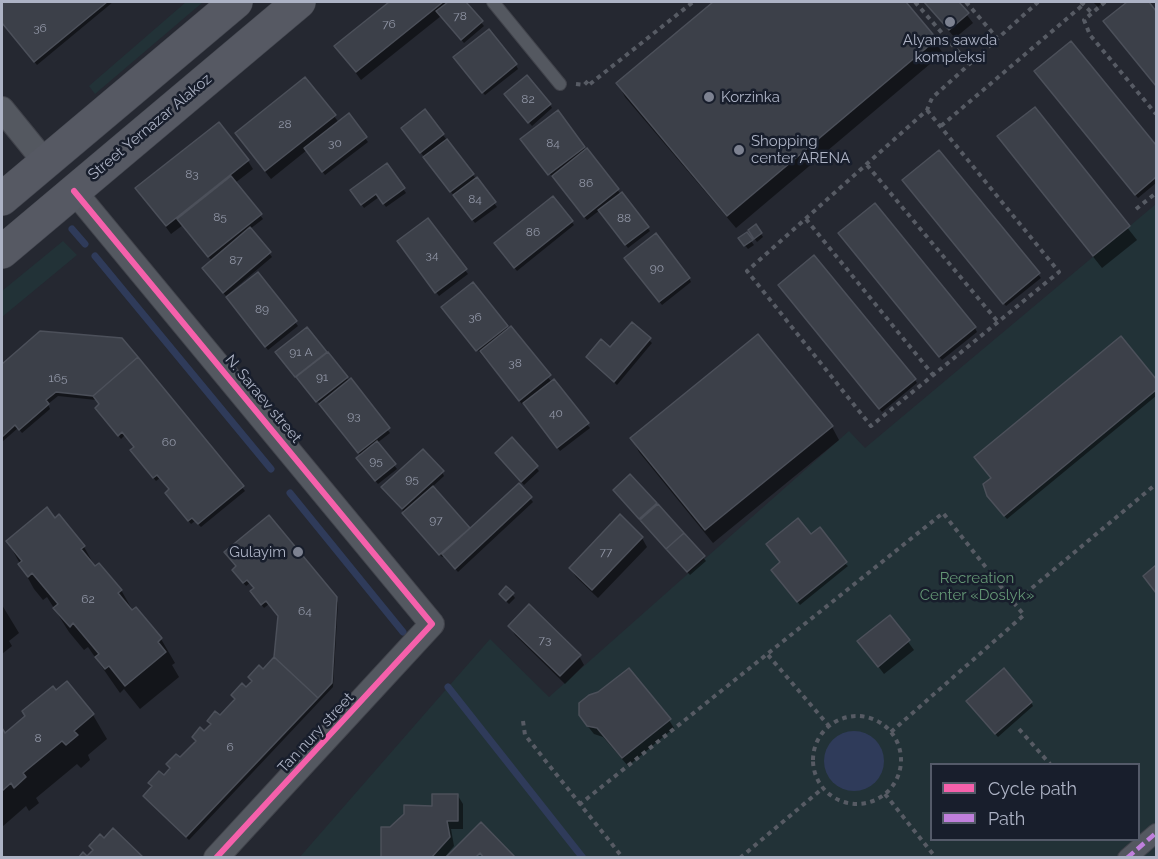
<!DOCTYPE html>
<meta charset="utf-8">
<style>
body{margin:0}
#map{position:relative;width:1158px;height:859px;overflow:hidden;background:#252831;font-family:Raleway,sans-serif}
canvas{display:block}
.frame{position:absolute;inset:0;border:3px solid #adb3c5;pointer-events:none}
.legend{position:absolute;left:930px;top:763px;width:210px;height:78px;box-sizing:border-box;background:#181e2c;border:2px solid #545a69;margin:0;padding:8px 10px;list-style:none;font-size:18px;color:#adb3c5}
.legend li{display:flex;align-items:center;gap:12px;height:30px}
.legend b{width:30px;border:2px solid #545a69}
</style>
<div id="map">
<canvas width="1158" height="859"></canvas>
<div class="frame"></div>
<ul class="legend">
<li><b style="height:8px;background:#f560ab"></b>Cycle path</li>
<li><b style="height:8px;background:#c07fdc"></b>Path</li>
</ul>
</div>
<script>
const g = document.querySelector('canvas').getContext('2d');
g.lineJoin = 'round';
function fillPath(path, color) { g.fillStyle = color; g.fill(path, 'evenodd'); }
const poly = rows => new Path2D(rows.map(r => 'M' + r).join(''));
function stroke(path, color, width, dash) { g.strokeStyle = color; g.lineWidth = width; g.lineCap = dash ? 'butt' : 'round'; g.setLineDash(dash || []); g.stroke(path); }
function drawText(font, color, halo, rows, align = 'center') {
  g.font = font + ' Raleway,sans-serif'; g.lineWidth = 5; g.setLineDash([]); g.textBaseline = 'middle'; g.strokeStyle = halo; g.fillStyle = color; for (const [text, x, y, turn = 0] of rows) {
    g.save(); g.translate(x, y); g.rotate((+turn || 0) * Math.PI / 180); g.textAlign = isNaN(turn) ? turn : align; if (halo) g.strokeText(text, 0, 0); g.fillText(text, 0, 0); g.restore();
  }
}
const green = poly([
 [186,2,203,2,95,94,89,86],
 [1156,204,1156,857,299,858,490,639,549,697,849,431,865,448],
 [932,764,1138,764,1138,840,932,840],
 [63,241,77,255,2,317,2,291]
]);
const water = poly([
 '824 761a30 30 0 1 1 60 0a30 30 0 1 1-60 0Z'
]);
const shadow = poly([
 [2,2,113,2,37,65,2,22],
 [392,2,464,2,484,26,464,43,441,16,361,80,336,46],
 [715,2,904,2,943,53,736,228,625,97,618,84],
 [924,2,957,2,973,23,955,38],
 [1093,2,1104,2,1098,7],
 [1130,2,1147,2,1156,14,1156,86,1105,22],
 [1071,43,1156,148,1156,183,1138,198,1038,75],
 [457,61,516,65,518,69,485,95],
 [508,98,550,105,552,108,532,126],
 [1034,109,1137,240,1102,268,999,137],
 [425,111,497,207,475,223,405,132],
 [334,116,339,123,349,116,368,142,325,175,307,150,271,179,242,142],
 [525,143,584,148,650,231,628,248,600,210,587,220],
 [938,152,1041,278,1006,306,906,184],
 [248,161,253,169,235,183,263,219,250,229,272,257,226,296,206,272,212,261,183,225,171,234,137,188],
 [387,165,406,193,386,207,379,197,364,208,354,194],
 [571,221,574,225,517,271,498,247],
 [746,234,754,245,748,249,742,242],
 [761,234,763,237,757,242,752,235],
 [842,238,975,328,977,332,942,360],
 [401,245,465,270,468,274,439,296],
 [628,262,689,278,691,282,662,305],
 [258,274,298,326,268,350,230,301],
 [782,289,915,380,917,383,882,412],
 [446,311,506,327,590,428,560,451,524,402,522,404],
 [632,324,652,343,617,385,588,357,610,349],
 [41,333,122,339,245,491,201,527,195,521,191,524,169,497,170,490,160,478,156,481,134,455,135,448,125,435,121,439,99,412,100,405,96,400,58,396,48,404,50,409,22,433,18,428,2,442,2,366],
 [1121,338,1156,381,1156,396,1007,519,991,500,992,479],
 [326,352,390,433,377,443,397,469,378,484,360,462,361,456,320,404,279,356],
 [832,427,839,440,713,543,639,452,632,439],
 [512,440,539,471,524,485,499,457],
 [442,472,444,476,432,487,470,531,519,485,533,502,458,572,444,556,442,557,386,491],
 [617,494,655,504,706,561,690,575],
 [55,520,84,547,96,568,121,590,133,611,161,639,175,663,172,665,179,677,140,709,124,689,120,693,88,647,84,650,69,632,47,597,43,600,34,589,8,542],
 [811,537,848,566,800,605,775,574],
 [642,538,647,547,598,598,576,577,570,568],
 [236,574,336,598,338,603,333,687,189,840,147,800,153,788,150,783,164,777,171,770,168,765,180,759,205,733,211,725,209,721,220,717,236,700,232,695,246,689,276,657,279,617,269,604,264,608,254,595,256,589,250,583,246,586],
 [512,594,515,598,509,604,503,598],
 [2,605,19,633,9,641,12,646,2,654],
 [890,617,914,650,884,674,859,641],
 [510,626,579,656,584,665,565,684,515,635],
 [67,683,93,715,107,739,88,755,90,760,81,768,77,764,36,798,39,803,29,811,26,806,2,827,2,731,5,735],
 [1031,702,1033,706,998,737,970,705],
 [669,720,674,728,628,766,603,737,594,734,586,724],
 [458,796,463,804,463,829,451,829,454,846,444,858,383,858,391,828]
]);
const stream = poly([
 [72,229,85,244],
 [95,256,271,469],
 [290,493,403,632],
 [448,687,583,858]
]);
const building = poly([
 [2,2,107,2,34,62,2,23,2,2],
 [389,2,443,2,356,72,334,46,389,2],
 [448,2,466,2,483,21,461,40,436,11,448,2],
 [713,2,906,2,937,39,727,216,616,83,713,2],
 [924,2,959,2,969,13,949,30,924,2],
 [1127,2,1149,2,1156,11,1156,86,1103,21,1127,2],
 [489,29,517,64,482,93,453,57,489,29],
 [1071,41,1156,145,1156,177,1135,195,1034,71,1071,41],
 [527,75,551,104,528,123,504,94,527,75],
 [305,77,336,115,265,171,235,133,305,77],
 [1035,107,1130,226,1093,256,997,136,1035,107],
 [425,109,444,134,420,153,401,128,425,109],
 [558,110,585,147,548,175,520,139,558,110],
 [349,113,367,137,322,172,304,148,349,113],
 [219,122,249,160,166,226,135,188,219,122],
 [447,139,474,174,450,192,423,157,447,139],
 [587,148,619,189,584,217,552,176,587,148],
 [939,150,1040,273,1003,304,902,180,939,150],
 [387,163,405,188,383,204,376,194,361,205,350,190,387,163],
 [231,176,262,214,208,257,177,219,231,176],
 [477,177,496,202,472,220,453,195,477,177],
 [622,192,649,227,625,245,598,210,622,192],
 [553,196,573,221,514,268,494,243,553,196],
 [875,203,976,327,939,357,838,233,875,203],
 [428,218,467,269,435,293,397,241,428,218],
 [756,224,762,233,754,239,748,230,756,224],
 [250,227,271,252,223,293,202,268,250,227],
 [747,232,753,240,744,246,738,238,747,232],
 [656,233,690,278,659,302,624,258,656,233],
 [814,255,916,379,879,409,778,285,814,255],
 [258,272,297,321,265,347,226,297,258,272],
 [473,282,508,326,476,351,441,307,473,282],
 [632,322,651,338,614,382,586,357,601,339,610,347,632,322],
 [511,326,551,375,519,401,480,351,511,326],
 [307,327,327,352,295,377,275,352,307,327],
 [40,331,122,338,138,357,93,396,56,392,46,400,49,404,19,430,15,425,2,437,2,364,40,331],
 [758,334,833,426,705,530,630,438,758,334],
 [1121,336,1156,379,1156,390,1004,516,987,496,983,484,991,478,974,457,1121,336],
 [328,352,348,377,316,402,296,377,328,352],
 [138,357,244,486,198,524,192,518,188,521,165,493,169,489,157,475,153,478,130,450,134,447,122,432,118,436,95,408,99,404,93,396,138,357],
 [351,378,390,428,358,453,319,404,351,378],
 [554,379,589,423,557,448,523,403,554,379],
 [512,437,538,466,521,482,495,453,512,437],
 [377,441,396,464,375,481,356,458,377,441],
 [423,449,444,471,402,509,381,487,423,449],
 [630,474,657,503,639,519,613,490,630,474],
 [519,483,532,497,455,569,442,554,519,483],
 [433,486,470,528,439,555,402,513,433,486],
 [658,504,684,533,666,549,640,520,658,504],
 [47,507,55,518,59,514,85,546,81,549,95,566,99,563,122,590,118,593,132,610,136,607,162,638,158,642,166,652,125,686,109,666,105,669,95,657,99,654,73,623,70,627,53,608,58,604,32,573,28,577,18,564,22,561,6,541,47,507],
 [620,514,643,537,592,590,569,568,620,514],
 [269,515,337,597,332,683,318,698,274,657,278,616,266,601,261,605,250,591,254,588,247,580,243,583,232,570,236,566,224,552,269,515],
 [798,518,811,534,820,527,847,562,797,602,771,570,780,562,766,544,798,518],
 [684,533,705,556,687,572,666,549,684,533],
 [1156,565,1156,593,1143,576,1156,565],
 [506,586,514,593,506,601,499,594,506,586],
 [529,604,581,655,560,676,508,626,529,604],
 [890,615,910,640,878,667,857,641,890,615],
 [274,657,318,698,186,837,143,796,152,786,148,783,159,771,164,775,170,768,166,764,176,754,180,757,196,741,192,737,200,727,204,731,211,724,207,721,215,711,220,715,235,699,231,695,242,683,246,687,252,681,248,677,259,665,263,669,274,657],
 [629,668,671,719,622,758,597,728,587,726,579,715,579,703,589,695,598,692,629,668],
 [1004,668,1032,702,995,734,966,701,1004,668],
 [67,681,94,714,74,731,78,735,66,745,62,741,23,773,26,777,14,788,11,783,2,791,2,728,5,733,25,716,22,711,53,686,56,690,67,681],
 [432,794,458,794,458,821,447,821,450,837,431,858,381,858,381,827,390,827,404,814,404,805,432,806,432,794],
 [481,822,516,858,484,858,480,853,475,858,445,858,481,822],
 [113,828,144,858,78,858,83,852,87,856,93,850,89,846,100,834,104,838,113,828]
]);
const path = poly([
 [915,2,969,64],
 [966,2,997,38],
 [1081,2,1092,13],
 [1105,2,1084,20,1090,35,1156,114],
 [576,84,584,85,588,81],
 [590,84,693,2],
 [927,110,1059,272,871,426,747,271,927,110,932,98,1038,2],
 [941,126,1084,4],
 [867,165,998,322],
 [1136,209,1156,193],
 [806,219,933,375],
 [768,655,829,726],
 '813 760a44 44 0 1 1 88 0a44 44 0 1 1-88 0Z',
 [523,721,525,735,623,858],
 [1019,729,1050,764],
 [891,732,1024,615,1014,603,1156,484],
 [885,794,936,858],
 [579,805,943,513,1014,603],
 [740,858,823,788]
]);
const service = poly([
 [493,2,560,84]
]);
const pedestrian = poly([
 [1127,858,1156,833]
]);
const minor = poly([
 [2,109,45,162],
 [74,191,432,624,216,858]
]);
const primary = poly([
 [2,199,236,2],
 [2,252,299,2]
]);
const quiet = poly([
 [1127,858,1156,833]
]);
const cycleway = poly([
 [74,191,432,624,216,858]
]);
const markers = [
 [950,22,6,"#7d8291"],
 [709,97,6,"#7d8291"],
 [739,150,6,"#7d8291"],
 [298,552,6,"#7d8291"]
];
const numberNames = [
 ["78",460,16],
 ["76",389,24],
 ["36",40,28],
 ["82",528,99],
 ["28",285,124],
 ["30",335,143],
 ["84",553,143],
 ["83",192,174],
 ["86",586,183],
 ["84",475,199],
 ["85",220,217],
 ["88",624,218],
 ["86",533,232],
 ["34",432,255],
 ["87",236,260],
 ["90",657,268],
 ["89",262,309],
 ["36",475,317],
 ["91 А",301,352],
 ["38",515,363],
 ["91",322,377],
 ["165",58,378],
 ["40",556,413],
 ["93",354,416],
 ["60",169,442],
 ["95",376,461],
 ["95",412,479],
 ["97",436,520],
 ["77",606,552],
 ["62",88,599],
 ["64",305,611],
 ["73",545,640],
 ["8",38,738],
 ["6",230,747]
];
const poiNames = [
 ["Alyans sawda",950,40,"center"],
 ["kompleksi",950,57,"center"],
 ["Korzinka",721,97],
 ["Shopping",751,141],
 ["center ARENA",751,158],
 ["Gulayim",286,552,"right"]
];
const streetNames = [
 ["Street Yernazar Alakoz",150,127,-40],
 ["N. Saraev street",263,399,50],
 ["Tan nury street",316,733,-47]
];
const parkNames = [
 ["Recreation",977,578],
 ["Center «Doslyk»",977,595]
];
fillPath(green, '#223237');
fillPath(water, '#2f3b5a');
fillPath(shadow, '#0007');
stroke(stream, '#2f3b5a', 7);
fillPath(building, '#3c4049');
stroke(building, '#4c505a', 1.5);
stroke(service, '#41434b', 14);
stroke(pedestrian, '#41434b', 20);
stroke(minor, '#41434b', 26);
stroke(primary, '#42454e', 34);
stroke(path, '#575b64', 4, [4.5, 4.5]);
stroke(service, '#545860', 12);
stroke(pedestrian, '#545860', 18);
stroke(minor, '#545860', 24);
stroke(primary, '#565963', 33);
stroke(quiet, '#c07fdc', 4.5, [9, 4.5]);
stroke(cycleway, '#f560ab', 6);
for (const [x, y, r, color] of markers) { const dot = new Path2D(); dot.arc(x, y, r, 0, 2 * Math.PI); g.fillStyle = color; g.fill(dot); stroke(dot, '#181e2c', 2); }
drawText('12px', '#9196a6', null, numberNames);
drawText('15px', '#adb3c5', '#181e2c', poiNames, 'left');
drawText('15px', '#adb3c5', '#181e2c', streetNames);
drawText('15px', '#649675', '#181e2c', parkNames);
</script>
